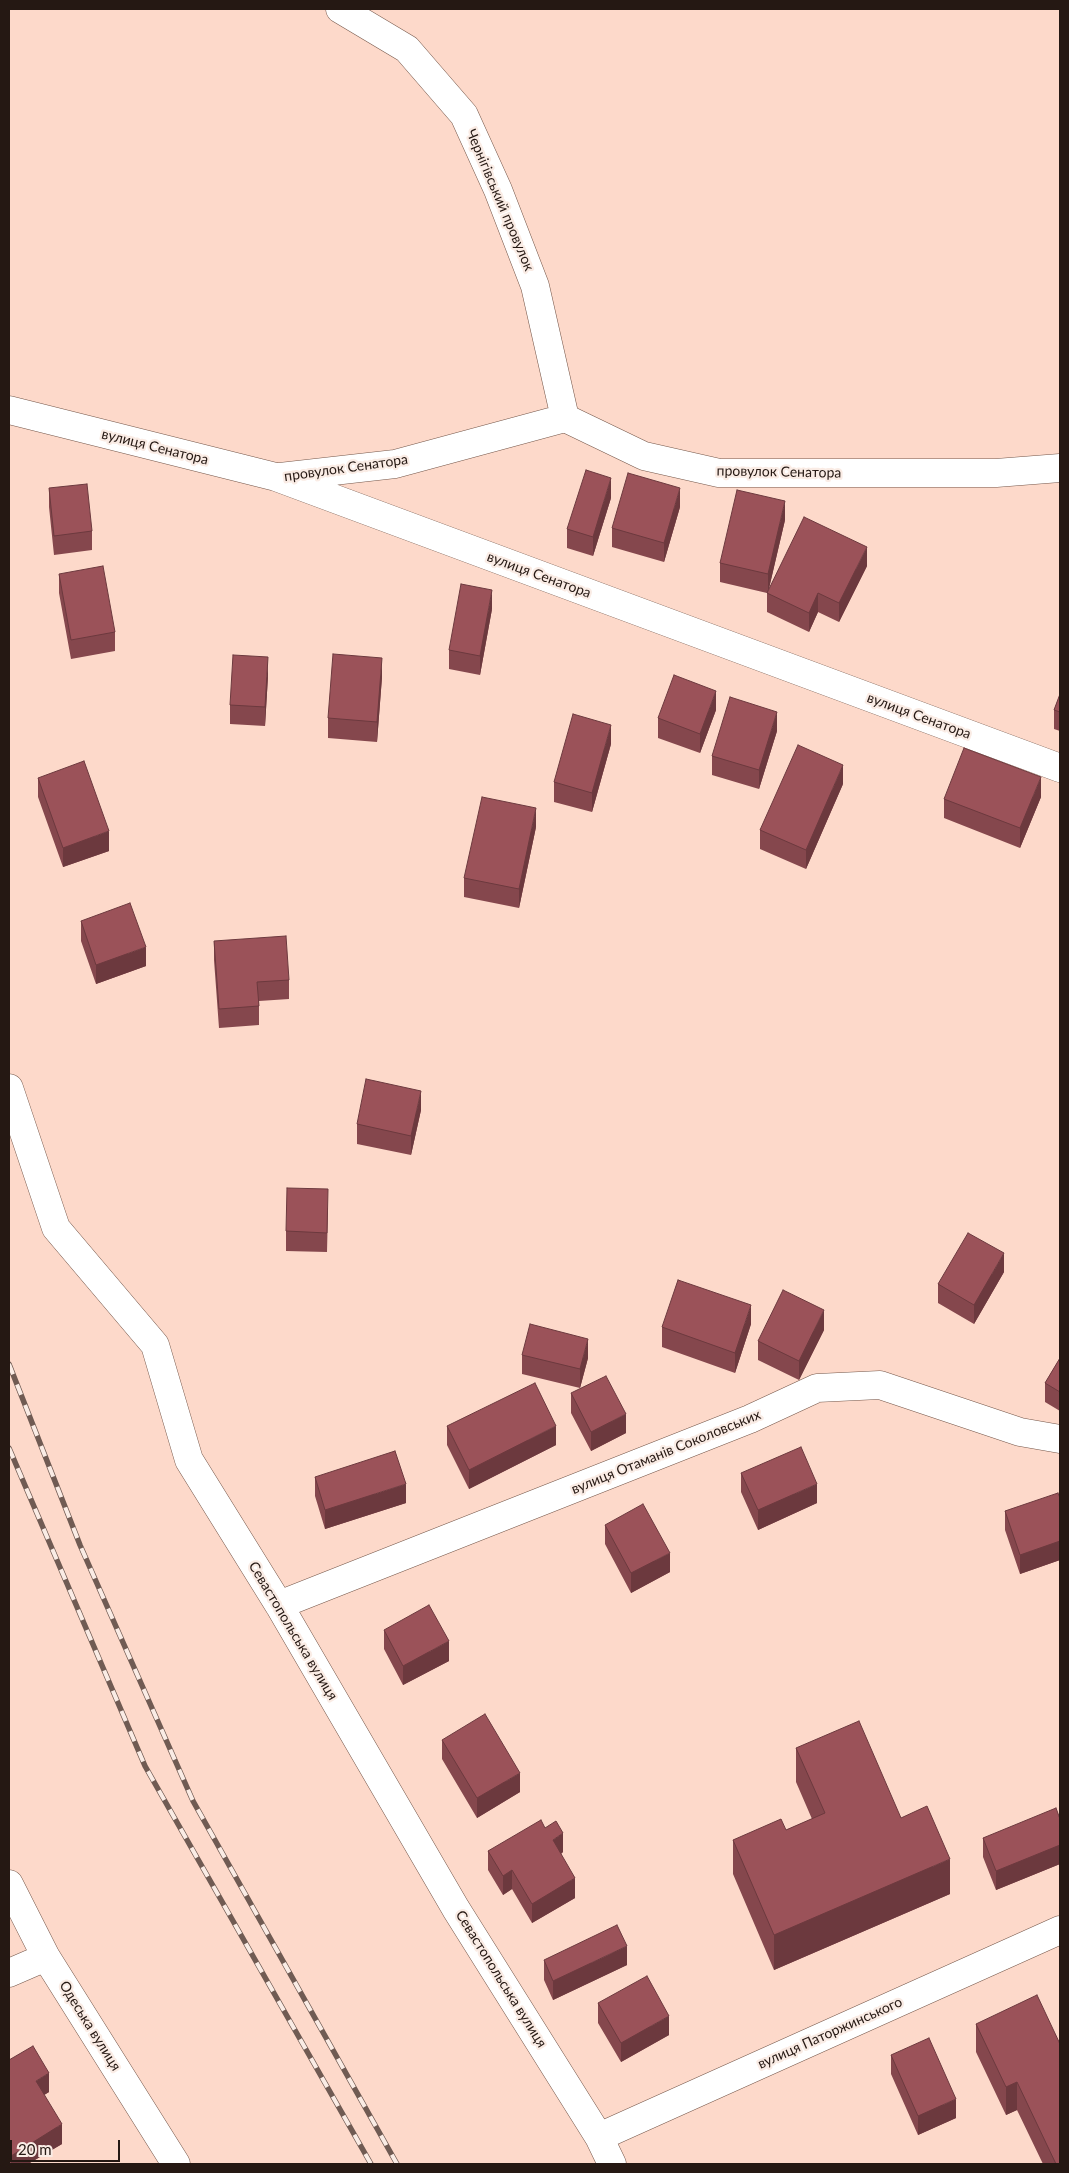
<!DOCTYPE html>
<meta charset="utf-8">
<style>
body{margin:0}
#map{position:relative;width:1069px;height:2173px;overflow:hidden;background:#fdd9ca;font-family:Lato,sans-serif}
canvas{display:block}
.frame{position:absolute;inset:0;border:10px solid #251813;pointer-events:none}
.scale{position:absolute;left:10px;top:2140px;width:110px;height:22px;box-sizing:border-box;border:2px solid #251813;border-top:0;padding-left:6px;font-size:15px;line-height:18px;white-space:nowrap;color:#251813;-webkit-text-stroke:4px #faece5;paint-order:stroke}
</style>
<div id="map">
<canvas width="1069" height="2173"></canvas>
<div class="frame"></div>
<div class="scale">20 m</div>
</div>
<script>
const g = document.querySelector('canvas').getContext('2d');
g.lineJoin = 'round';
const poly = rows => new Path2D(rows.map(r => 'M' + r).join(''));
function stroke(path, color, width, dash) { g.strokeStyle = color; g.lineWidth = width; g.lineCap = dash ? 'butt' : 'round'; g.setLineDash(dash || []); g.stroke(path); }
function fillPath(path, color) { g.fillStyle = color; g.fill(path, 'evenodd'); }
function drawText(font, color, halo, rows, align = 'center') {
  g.font = font + ' Lato,sans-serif'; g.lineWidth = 4.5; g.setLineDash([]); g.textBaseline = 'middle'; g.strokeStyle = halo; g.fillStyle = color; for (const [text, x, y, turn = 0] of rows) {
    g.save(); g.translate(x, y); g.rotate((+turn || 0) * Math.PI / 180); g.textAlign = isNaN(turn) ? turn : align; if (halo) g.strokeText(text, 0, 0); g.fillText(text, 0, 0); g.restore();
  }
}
const minor = poly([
 [340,9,407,49,464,115,498,190,535,286,565,418],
 [9,410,276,477,1060,768],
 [280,477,395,464,565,418,644,456,719,473,996,473,1060,468],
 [9,1088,56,1228,155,1345,189,1460,279,1605,456,1909,599,2137,612,2164],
 [279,1605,750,1419,817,1388,880,1385,1020,1432,1060,1439],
 [9,1884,46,1957,176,2164],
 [9,1973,46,1957],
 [599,2137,1060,1930]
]);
const rail = poly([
 [9,1364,80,1545,193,1801,397,2164],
 [9,1448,145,1766,371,2164]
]);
const wall = poly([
 [49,488,92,531,92,550,54,555,49,507],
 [611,498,593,556,567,548,567,529],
 [680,507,664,562,612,547,612,528],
 [785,520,768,592,867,566,839,622,818,612,809,632,767,612,767,593,720,582,720,563],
 [59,574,115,632,115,651,71,659,59,593],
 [492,609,480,675,449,669,449,650],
 [268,676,265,726,230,724,230,705],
 [382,677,377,742,328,738,328,718],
 [1060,694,1060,731,1054,729,1054,710],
 [716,710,700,753,658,738,658,718],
 [777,731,759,789,712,775,712,756],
 [611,744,592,812,554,802,554,782],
 [38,778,109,851,63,867,38,797],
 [843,784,806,869,760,849,760,830],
 [1041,797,1020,848,944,818,944,799],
 [536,827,519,908,464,897,464,878],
 [81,921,146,966,96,984,81,941],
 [214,941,289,980,289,999,259,1001,259,1025,219,1028,214,960],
 [421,1110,411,1155,357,1144,357,1124],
 [328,1208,327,1252,286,1251,286,1231],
 [1004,1272,974,1324,938,1303,938,1284],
 [751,1324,735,1373,662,1347,662,1327],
 [824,1330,799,1380,758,1360,758,1341],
 [522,1355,588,1358,580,1388,522,1374],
 [1060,1358,1060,1411,1045,1402,1045,1383],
 [571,1393,626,1433,591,1451,571,1413],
 [447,1426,556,1445,469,1489,447,1445],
 [741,1473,817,1503,758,1530,741,1492],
 [315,1477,406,1503,325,1529,315,1496],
 [1060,1498,1060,1560,1020,1574,1005,1530,1005,1511],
 [605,1525,670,1572,631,1593,605,1544],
 [384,1630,449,1661,403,1685,384,1649],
 [442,1740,520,1792,477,1818,442,1759],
 [796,1748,901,1818,950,1894,774,1970,733,1874,733,1840,786,1830,812,1819,796,1782],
 [1060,1819,1060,1864,996,1890,983,1857,983,1838],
 [545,1828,563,1852,561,1854,575,1898,532,1923,512,1889,503,1895,488,1870,488,1851],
 [544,1960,627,1965,553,2000,544,1980],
 [598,2003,669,2035,621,2062,598,2023],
 [976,2024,1060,2044,1060,2164,1043,2164,1017,2110,1006,2115,976,2052],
 [891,2055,956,2118,918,2135,891,2074],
 [9,2060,49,2092,44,2095,62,2144,28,2164,9,2164]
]);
const shadedWall = poly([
 [611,478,611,498,593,556,593,537],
 [680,488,680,507,664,562,664,543],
 [785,501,785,520,768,593,768,574],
 [867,547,867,566,839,622,839,603],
 [492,590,492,609,480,675,480,656],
 [818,593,818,612,809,632,809,613],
 [268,657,268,676,265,726,265,707],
 [382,658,382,677,377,742,377,722],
 [716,691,716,710,700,753,700,734],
 [777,712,777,731,759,789,759,770],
 [611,725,611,744,592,812,592,793],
 [843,765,843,784,806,869,806,850],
 [1041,777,1041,797,1020,848,1020,828],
 [536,808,536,827,519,908,519,889],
 [109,831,109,851,63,867,63,848],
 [146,947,146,966,96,984,96,965],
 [421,1091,421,1110,411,1155,411,1136],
 [1004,1253,1004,1272,974,1324,974,1305],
 [751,1305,751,1324,735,1373,735,1353],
 [824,1310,824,1330,799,1380,799,1361],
 [588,1339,588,1358,580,1388,580,1369],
 [626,1414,626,1433,591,1451,591,1432],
 [556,1426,556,1445,469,1489,469,1470],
 [406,1484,406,1503,325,1529,325,1510],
 [817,1484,817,1503,758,1530,758,1510],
 [1060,1541,1060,1560,1020,1574,1020,1555],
 [670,1553,670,1572,631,1593,631,1573],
 [449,1641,449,1661,403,1685,403,1666],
 [520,1773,520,1792,477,1818,477,1798],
 [563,1833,563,1852,553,1859,553,1840],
 [1060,1845,1060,1864,996,1890,996,1871],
 [950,1859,950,1894,774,1970,774,1935],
 [512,1870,512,1889,503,1895,503,1876],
 [575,1878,575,1898,532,1923,532,1904],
 [627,1946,627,1965,553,2000,553,1981],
 [669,2016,669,2035,621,2062,621,2043],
 [49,2073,49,2092,36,2100,36,2081],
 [1017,2082,1017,2110,1006,2115,1006,2087],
 [956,2099,956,2118,918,2135,918,2116],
 [62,2124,62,2144,28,2164,11,2164,11,2156]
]);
const building = poly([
 [586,470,611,478,593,537,567,529,586,470],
 [628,473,680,488,664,543,612,528,628,473],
 [87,484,92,531,54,536,49,488,87,484],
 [737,490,785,501,768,574,720,563,737,490],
 [804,517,867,547,839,603,818,593,809,613,767,593,804,517],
 [103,566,115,632,71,640,59,574,103,566],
 [461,584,492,590,480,656,449,650,461,584],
 [333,654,382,658,377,722,328,718,333,654],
 [233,655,268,657,265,707,230,705,233,655],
 [674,675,716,691,700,734,658,718,674,675],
 [1060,694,1060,712,1054,710,1060,694],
 [730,697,777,712,759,770,712,756,730,697],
 [573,714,611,725,592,793,554,782,573,714],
 [798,745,843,765,806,850,760,830,798,745],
 [964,748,1041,777,1020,828,944,799,964,748],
 [84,761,109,831,63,848,38,778,84,761],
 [482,797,536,808,519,889,464,878,482,797],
 [130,903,146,947,96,965,81,921,130,903],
 [286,936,289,980,257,982,259,1006,219,1009,214,941,286,936],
 [366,1079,421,1091,411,1136,357,1124,366,1079],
 [287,1188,328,1189,327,1233,286,1231,287,1188],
 [968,1233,1004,1253,974,1305,938,1284,968,1233],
 [678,1280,751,1305,735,1353,662,1327,678,1280],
 [783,1290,824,1310,799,1361,758,1341,783,1290],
 [530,1324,588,1339,580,1369,522,1355,530,1324],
 [1060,1358,1060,1392,1045,1383,1060,1358],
 [606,1376,626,1414,591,1432,571,1393,606,1376],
 [535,1383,556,1426,469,1470,447,1426,535,1383],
 [801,1447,817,1484,758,1510,741,1473,801,1447],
 [395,1451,406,1484,325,1510,315,1477,395,1451],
 [1058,1493,1060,1498,1060,1541,1020,1555,1005,1511,1058,1493],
 [643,1504,670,1553,631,1573,605,1525,643,1504],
 [429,1605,449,1641,403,1666,384,1630,429,1605],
 [485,1714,520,1773,477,1798,442,1740,485,1714],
 [859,1721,901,1818,927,1806,950,1859,774,1935,733,1840,781,1819,786,1830,825,1813,796,1748,859,1721],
 [1056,1808,1060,1819,1060,1845,996,1871,983,1838,1056,1808],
 [541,1820,545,1828,556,1821,563,1833,553,1840,575,1878,532,1904,512,1870,503,1876,488,1851,541,1820],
 [617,1925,627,1946,553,1981,544,1960,617,1925],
 [647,1976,669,2016,621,2043,598,2003,647,1976],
 [1037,1995,1060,2044,1060,2164,1056,2164,1017,2082,1006,2087,976,2024,1037,1995],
 [929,2038,956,2099,918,2116,891,2055,929,2038],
 [33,2046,49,2073,36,2081,62,2124,11,2156,9,2153,9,2060,33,2046]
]);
const streetNames = [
 ["Чернігівський провулок",500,200,67],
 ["вулиця Сенатора",155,447,14],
 ["провулок Сенатора",346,468,-8],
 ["провулок Сенатора",779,472,1],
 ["вулиця Сенатора",539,575,20],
 ["вулиця Сенатора",919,716,20],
 ["вулиця Отаманів Соколовських",666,1452,-22],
 ["Севастопольська вулиця",293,1631,59],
 ["Севастопольська вулиця",501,1979,58],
 ["Одеська вулиця",90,2026,58],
 ["вулиця Паторжинського",830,2033,-24]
];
stroke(minor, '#75574a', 29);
stroke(minor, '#fff', 28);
stroke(rail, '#705b53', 5.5);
stroke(rail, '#faece5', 4, [11]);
fillPath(wall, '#85474d');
fillPath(shadedWall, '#6c393e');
fillPath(building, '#9b5259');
stroke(building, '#6c393e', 1);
drawText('14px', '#251813', '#faece5', streetNames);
</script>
